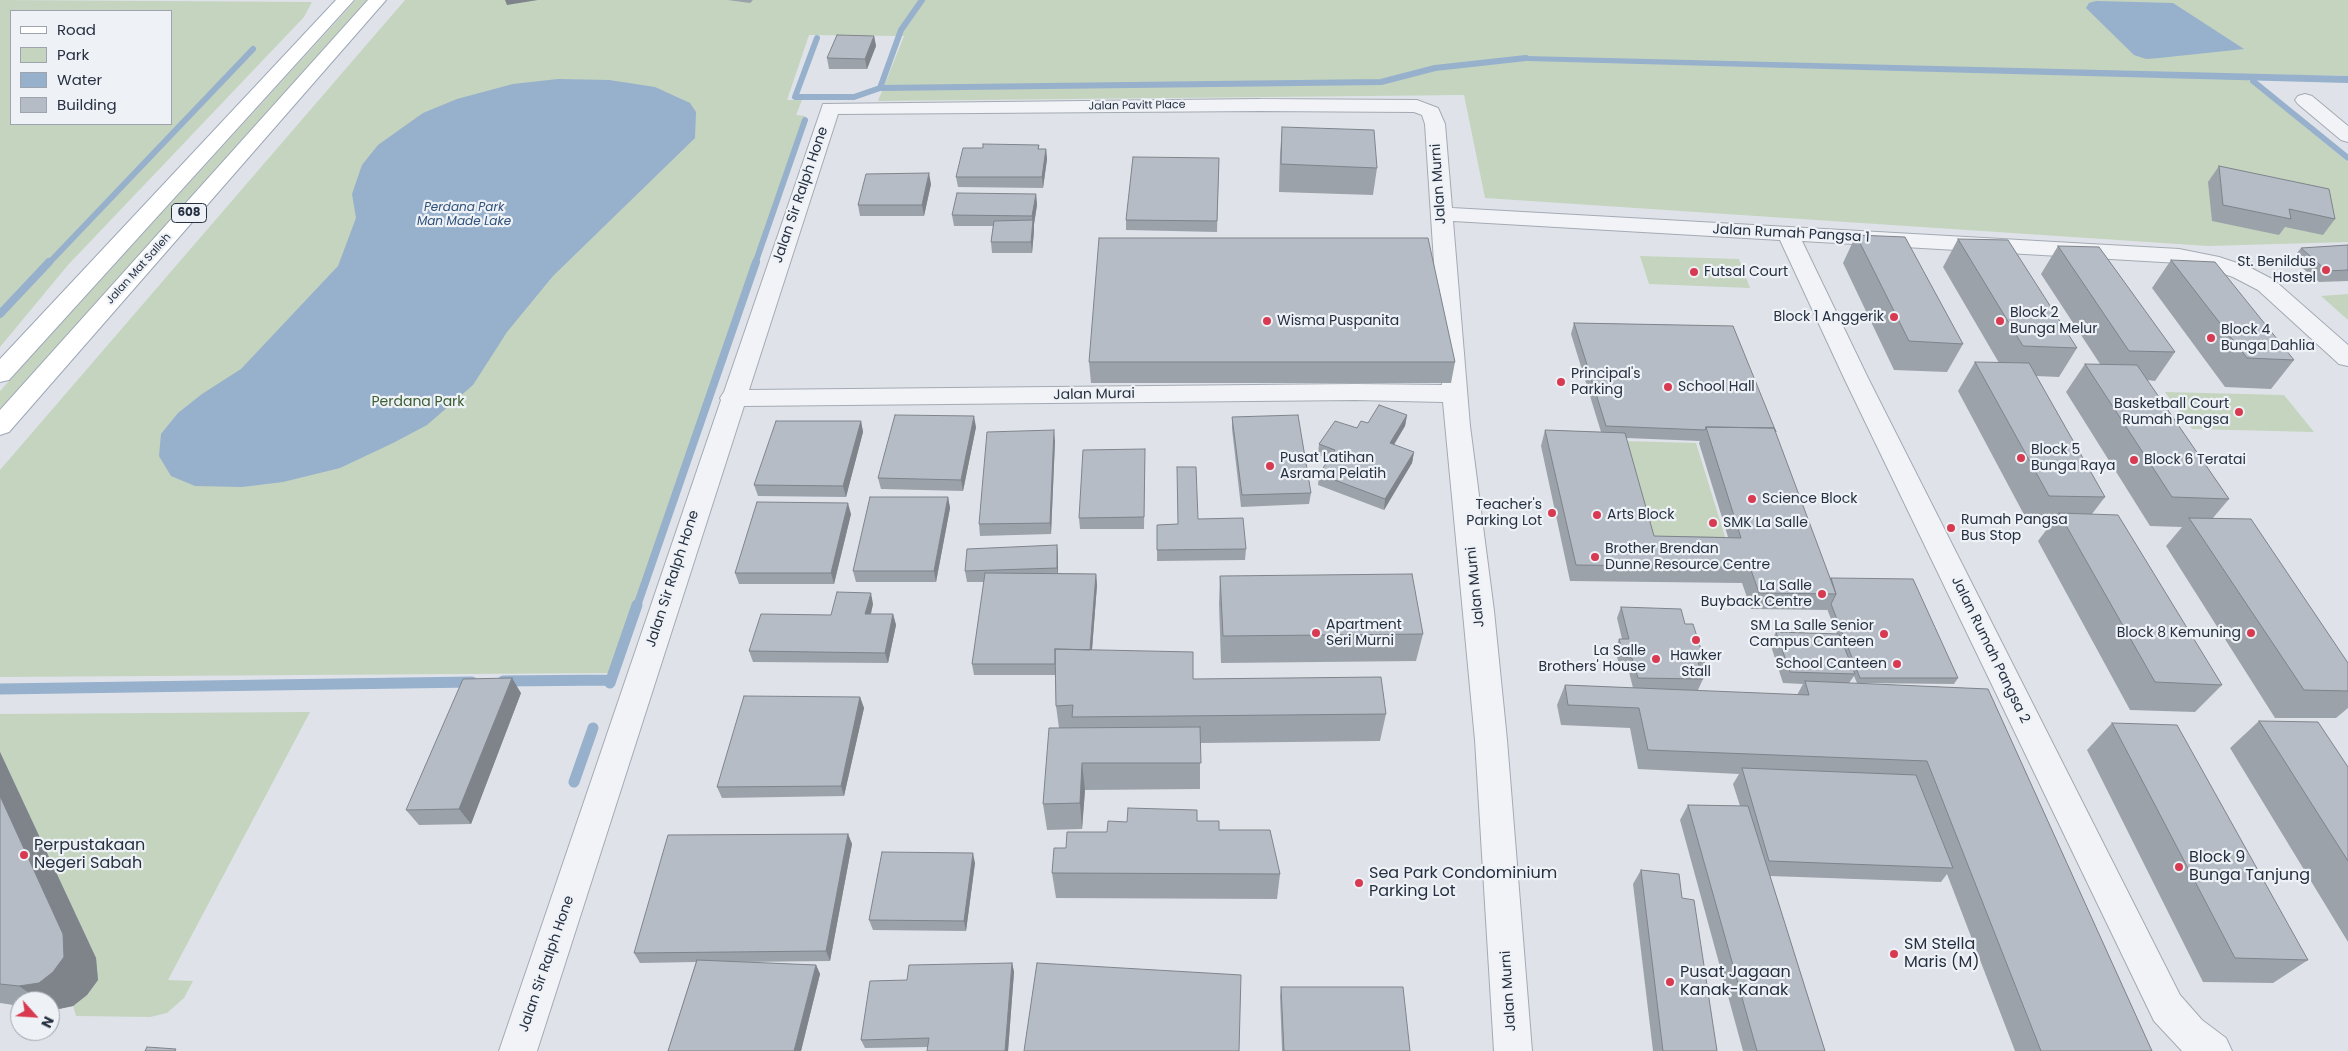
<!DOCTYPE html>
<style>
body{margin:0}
#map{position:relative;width:2348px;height:1051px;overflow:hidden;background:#dfe3e9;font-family:Poppins,sans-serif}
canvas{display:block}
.legend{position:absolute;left:10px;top:10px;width:162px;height:115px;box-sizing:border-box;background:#eef2f6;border:1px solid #9ea4ae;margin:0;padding:6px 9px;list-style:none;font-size:15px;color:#263041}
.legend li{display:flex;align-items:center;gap:10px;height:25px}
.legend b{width:25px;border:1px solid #9ea4ae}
.north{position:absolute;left:10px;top:991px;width:50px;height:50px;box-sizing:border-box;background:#eef2f6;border:1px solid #9ea4ae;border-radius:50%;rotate:116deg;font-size:14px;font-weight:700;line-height:20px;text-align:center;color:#263041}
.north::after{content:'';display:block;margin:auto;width:18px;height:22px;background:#d73a51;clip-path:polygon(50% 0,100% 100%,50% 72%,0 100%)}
</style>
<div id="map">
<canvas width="2348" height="1051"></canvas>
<ul class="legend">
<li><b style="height:6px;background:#fff"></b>Road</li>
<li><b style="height:14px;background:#c4d4bf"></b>Park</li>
<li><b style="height:14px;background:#97b0cc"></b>Water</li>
<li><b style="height:14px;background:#b5bcc6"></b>Building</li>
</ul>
<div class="north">N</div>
</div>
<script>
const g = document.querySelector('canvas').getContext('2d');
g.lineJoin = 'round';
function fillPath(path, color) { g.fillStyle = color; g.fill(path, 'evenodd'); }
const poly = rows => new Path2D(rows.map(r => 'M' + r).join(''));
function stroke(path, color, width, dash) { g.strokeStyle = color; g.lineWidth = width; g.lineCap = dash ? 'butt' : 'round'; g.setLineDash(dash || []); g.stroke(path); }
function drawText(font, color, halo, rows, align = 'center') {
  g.font = font + ' Poppins,sans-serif'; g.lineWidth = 4.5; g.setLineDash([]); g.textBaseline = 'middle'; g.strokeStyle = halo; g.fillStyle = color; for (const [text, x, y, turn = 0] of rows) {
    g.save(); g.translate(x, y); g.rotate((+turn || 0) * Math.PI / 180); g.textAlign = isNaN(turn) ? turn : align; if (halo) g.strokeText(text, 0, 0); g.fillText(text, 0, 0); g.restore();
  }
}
const green = poly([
 [0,0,312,2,304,17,68,265,0,347],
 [11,11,171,11,171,124,11,124],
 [356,0,367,0,0,409,0,391],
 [405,0,2348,0,2348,76,2241,74,2348,162,2348,242,2208,246,1485,198,1464,95,878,101,904,36,809,35,787,100,802,100,796,115,805,116,611,673,0,677,0,470],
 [1640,256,1739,259,1750,288,1649,284],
 [2348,294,2348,320,2321,296],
 [2165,392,2284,395,2314,432,2192,429],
 [1622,441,1696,443,1730,553,1650,550],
 [310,712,168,980,193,981,184,998,167,1013,150,1017,76,1016,73,1006,87,995,98,980,96,958,0,752,0,714]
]);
const water = poly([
 [2096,1,2173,3,2244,49,2159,58,2146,59,2134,55,2086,8,2089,3],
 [1525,56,2348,76,2348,83,1528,61],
 [558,79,609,80,655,87,690,103,696,112,695,138,553,276,507,332,473,385,427,425,393,443,340,468,283,482,242,487,195,486,171,476,159,456,161,434,178,413,202,394,241,369,338,266,356,218,352,194,362,165,378,145,423,113,457,99,513,84]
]);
const streamFar2 = poly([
 [817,38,795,97,854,97,880,88,1381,82,1435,68,1526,58],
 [2253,81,2348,158],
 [880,88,901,30,922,0],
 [48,264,253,49],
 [755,264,805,120]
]);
const streamFar1 = poly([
 [0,314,49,262],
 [637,606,756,262]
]);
const stream = poly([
 [503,681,611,680],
 [610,683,637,605],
 [0,689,472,682],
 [574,782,593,728]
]);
const minor = poly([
 [2305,94,2312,96,2348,126,2348,142,2341,140,2298,104,2295,100,2298,96,2305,94],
 [1260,99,1417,100,1438,108,1445,124,1452,208,2179,249,2219,257,2249,267,2274,280,2348,345,2348,366,2339,364,2258,290,2233,277,2206,268,2179,263,1802,241,1868,378,2180,995,2202,1020,2226,1038,2232,1051,2182,1051,2154,1021,1844,378,1780,240,1453,221,1470,426,1494,611,1507,740,1532,1051,1494,1051,1475,740,1443,402,1355,400,744,406,537,1051,499,1051,721,400,720,398,724,392,823,104,1260,99],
 [1260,111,1414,112,1422,115,1425,124,1442,385,1355,384,749,390,838,114,1260,111]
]);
const primary = poly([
 [336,0,354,0,9,380,0,382,0,359,336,0],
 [368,0,386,0,9,432,0,435,0,410,368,0]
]);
const wall = poly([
 [728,0,753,0,750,3],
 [874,36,876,46,867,69,829,69,827,58],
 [1282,127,1377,168,1373,195,1279,192,1280,154],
 [1039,145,1039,149,1046,149,1047,159,1043,188,958,187,956,177,983,148],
 [1219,158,1217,232,1126,230,1126,220],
 [2219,166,2335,219,2323,235,2285,227,2279,235,2212,221,2208,182],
 [931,184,924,216,860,216,858,205],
 [1036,194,1037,205,1034,224,1034,231,1032,253,992,253,991,242,993,226,954,226,952,215],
 [1856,235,1963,344,1947,372,1894,370,1843,263],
 [1958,239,2077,348,2059,377,2036,376,2105,497,2092,514,2222,685,2195,712,2130,710,2038,541,2050,525,2029,524,1958,391,1975,362,1999,363,1943,267],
 [2348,245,2348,281,2319,282,2292,259,2301,248],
 [2058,246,2175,352,2155,381,2147,380,2229,499,2213,518,2348,663,2348,708,2336,718,2275,718,2166,546,2182,527,2150,526,2066,392,2085,364,2100,364,2041,274],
 [2171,260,2294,360,2271,389,2225,387,2152,288],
 [1574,323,1733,326,1830,578,1958,678,1954,684,1857,683,1854,676,1849,683,1988,689,2152,1051,2015,1051,1947,874,1941,882,1770,876,1825,1051,1743,1051,1680,820,1688,805,1740,806,1733,784,1739,774,1638,769,1630,728,1561,725,1557,705,1565,685,1633,688,1628,668,1620,668,1615,650,1619,639,1622,639,1617,618,1621,607,1685,624,1705,662,1700,671,1703,679,1698,690,1669,690,1797,695,1803,684,1783,683,1770,643,1776,632,1837,634,1827,609,1827,610,1751,609,1742,583,1570,581,1541,446,1545,430,1601,432,1571,334],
 [1626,438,1700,441,1699,443,1728,537,1654,536],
 [1089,362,1455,362,1451,383,1091,383],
 [1407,415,1405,426,1394,445,1414,452,1412,463,1384,510,1318,485,1319,474,1329,459,1318,455,1319,444,1368,423],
 [1232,417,1311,493,1309,504,1241,507,1232,429],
 [861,421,863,432,846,497,758,496,754,485],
 [976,427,963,491,881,489,878,478],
 [1055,441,1051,534,980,536,979,524],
 [1145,461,1144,529,1080,529,1079,518],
 [948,497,950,508,936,582,856,582,853,571],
 [851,514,834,584,739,584,735,573],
 [1198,519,1246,549,1245,560,1157,561,1157,525,1178,524],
 [1057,545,1058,557,1058,573,1096,574,1097,585,1092,650,1193,679,1386,714,1380,741,1200,743,1200,789,1085,790,1082,829,1047,830,1043,804,1059,728,1056,706,1055,675,974,675,972,664,984,582,967,582,965,571],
 [1220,576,1423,634,1416,661,1221,663,1219,604],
 [873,604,871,614,893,614,896,625,888,663,753,662,749,651,831,615],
 [521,693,471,824,419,825,406,810],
 [860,697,864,708,844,796,722,798,717,787],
 [2259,721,2348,767,2348,942,2230,748],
 [2112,723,2308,960,2273,983,2203,982,2087,750],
 [0,752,96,958,98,980,87,995,73,1006,54,1010,50,1009,50,1001,20,1001,20,1006,0,1003],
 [1197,821,1219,830,1280,874,1277,899,1056,898,1052,873,1066,848,1107,832,1127,822],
 [848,834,852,844,830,961,739,962,816,965,820,974,801,1051,668,1051,696,962,640,963,634,953],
 [975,863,966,931,873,930,869,920],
 [1641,870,1682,898,1717,1051,1653,1051,1633,884],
 [1012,963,1014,972,1008,1051,927,1051,928,1047,865,1048,861,1040,907,980],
 [1281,987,1410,1051,1282,1051,1280,996]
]);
const shadedWall = poly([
 [505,0,538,0,507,5],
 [874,36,876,46,867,69,865,59],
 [1046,149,1047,159,1043,188,1042,177],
 [929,173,931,184,924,216,922,205],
 [1036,194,1037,205,1034,224,1034,231,1032,253,1031,242,1033,224,1032,216],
 [1407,415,1405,426,1388,454,1390,443],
 [974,416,976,427,963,491,961,480],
 [861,421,863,432,846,497,843,486],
 [1054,430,1055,441,1051,534,1050,523],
 [1414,452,1412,463,1384,510,1385,499],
 [948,497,950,508,936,582,934,571],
 [848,503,851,514,834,584,831,573],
 [1057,545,1058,557,1058,579,1057,568],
 [1096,574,1097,585,1090,675,1089,664],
 [871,593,873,604,868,625,865,614],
 [893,614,896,625,888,663,885,653],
 [512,678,521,693,471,824,459,809],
 [860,697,864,708,844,796,841,786],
 [0,752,96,958,98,980,87,995,73,1006,54,1010,50,1007,50,1001,41,1001,19,986,0,796],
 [1082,763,1085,790,1082,829,1080,803],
 [848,834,852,844,830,961,826,951],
 [973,853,975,863,966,931,964,921],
 [1012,963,1014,972,1008,1051,1005,1051],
 [816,965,820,974,801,1051,794,1051]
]);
const building = poly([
 [837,35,874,36,865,59,827,58,837,35],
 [1282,127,1374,130,1377,168,1281,164,1282,127],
 [983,144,1039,145,1038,149,1046,149,1042,177,956,177,963,148,983,148,983,144],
 [1133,157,1219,158,1217,221,1126,220,1133,157],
 [2219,166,2329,189,2335,219,2289,209,2291,219,2223,205,2219,166],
 [929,173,922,205,858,205,866,174,929,173],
 [957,193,1036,194,1032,216,952,215,957,193],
 [1033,220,1031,242,991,242,994,221,1033,220],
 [1856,235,1905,237,1963,344,1909,341,1856,235],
 [1099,238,1428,238,1455,362,1089,362,1099,238],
 [1958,239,2008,240,2077,348,2023,346,1958,239],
 [2348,245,2348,270,2327,271,2301,248,2348,245],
 [2058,246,2099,247,2175,352,2129,351,2058,246],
 [2171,260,2215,262,2294,360,2247,358,2171,260],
 [1574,323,1733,326,1776,432,1774,428,1706,427,1705,430,1606,426,1574,323],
 [1975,362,2029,363,2105,497,2049,496,1975,362],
 [2085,364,2137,365,2229,499,2172,497,2085,364],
 [1379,405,1407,415,1390,443,1414,452,1385,499,1319,474,1335,450,1319,444,1335,421,1357,428,1361,421,1368,423,1379,405],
 [895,415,974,416,961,480,878,478,895,415],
 [1298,415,1311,493,1242,495,1232,417,1298,415],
 [776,421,861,421,843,486,754,485,776,421],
 [1706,427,1774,428,1836,594,1759,593,1750,567,1576,565,1545,430,1625,433,1654,536,1741,538,1706,427],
 [1054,430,1050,523,979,524,987,432,1054,430],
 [1145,449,1144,517,1079,518,1083,450,1145,449],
 [1177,467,1196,467,1198,519,1243,518,1246,549,1157,550,1157,525,1178,524,1177,467],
 [870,497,948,497,934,571,853,571,870,497],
 [757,502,848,503,831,573,735,573,757,502],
 [2059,513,2118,515,2222,685,2155,682,2059,513],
 [2189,518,2251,519,2348,663,2348,691,2304,690,2189,518],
 [1057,545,1057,568,965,571,967,549,1057,545],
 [985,573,1096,574,1090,650,1055,649,1055,664,972,664,985,573],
 [1412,574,1423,634,1223,636,1220,576,1412,574],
 [1831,578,1913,579,1958,678,1860,678,1831,604,1836,594,1831,578],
 [837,592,871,593,865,614,893,614,885,653,749,651,761,614,831,615,837,592],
 [1621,607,1681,609,1685,624,1693,624,1705,662,1698,662,1703,679,1638,678,1632,658,1624,657,1619,639,1629,639,1621,607],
 [1776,632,1839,634,1855,674,1790,672,1776,632],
 [1055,649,1193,652,1193,679,1381,677,1386,714,1072,717,1073,705,1056,706,1055,649],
 [512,678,459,809,406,810,463,679,512,678],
 [1805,681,1988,689,2152,1051,2041,1051,1927,761,1648,750,1639,708,1568,705,1565,685,1809,695,1805,681],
 [744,696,860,697,841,786,717,787,744,696],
 [2259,721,2318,722,2348,767,2348,861,2259,721],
 [2112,723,2177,725,2308,960,2235,958,2112,723],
 [1200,727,1201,763,1082,763,1080,803,1043,804,1049,728,1200,727],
 [1742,768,1916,775,1953,868,1769,861,1742,768],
 [0,796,63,934,64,957,53,972,39,983,19,986,0,984,0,796],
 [1688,805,1748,806,1825,1051,1757,1051,1688,805],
 [1128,808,1197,810,1197,821,1219,821,1219,830,1270,830,1280,874,1052,873,1054,848,1066,848,1067,832,1107,832,1108,821,1127,822,1128,808],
 [848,834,826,951,634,953,668,835,848,834],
 [882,852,973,853,964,921,869,920,882,852],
 [1641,870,1679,874,1682,898,1694,900,1717,1051,1663,1051,1641,870],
 [697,960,816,965,794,1051,668,1051,697,960],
 [1012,963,1005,1051,927,1051,929,1038,861,1040,870,981,907,980,909,965,1012,963],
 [1037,963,1241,975,1239,1051,1024,1051,1037,963],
 [1281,987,1403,987,1410,1051,1284,1051,1281,987],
 [147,1047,176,1049,175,1051,145,1051,147,1047]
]);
const markers = [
 [2326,270,5,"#d73a51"],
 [1694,272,5,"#d73a51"],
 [1894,317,5,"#d73a51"],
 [1267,321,5,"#d73a51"],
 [2000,321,5,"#d73a51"],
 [2211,338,5,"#d73a51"],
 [1561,382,5,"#d73a51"],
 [1668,387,5,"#d73a51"],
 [2239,412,5,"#d73a51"],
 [2021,458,5,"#d73a51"],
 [2134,460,5,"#d73a51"],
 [1270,466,5,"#d73a51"],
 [1752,499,5,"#d73a51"],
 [1552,513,5,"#d73a51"],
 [1597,515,5,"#d73a51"],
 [1713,523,5,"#d73a51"],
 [1951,528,5,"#d73a51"],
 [1595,557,5,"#d73a51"],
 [1822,594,5,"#d73a51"],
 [1316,633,5,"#d73a51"],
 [2251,633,5,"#d73a51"],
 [1884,634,5,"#d73a51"],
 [1696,640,5,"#d73a51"],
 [1656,659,5,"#d73a51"],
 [1897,664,5,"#d73a51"],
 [24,855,5,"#d73a51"],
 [2179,867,5,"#d73a51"],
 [1359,883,5,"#d73a51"],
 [1894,954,5,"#d73a51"],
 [1670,982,5,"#d73a51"]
];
const farStreetnames = [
 ["Jalan Pavitt Place",1137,106,-1],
 ["Jalan Mat Salleh",139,269,-48]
];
const farWaternames = [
 ["Perdana Park",464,208],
 ["Man Made Lake",464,222]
];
const shields = [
 [189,213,35]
];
const shieldNames = [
 ["608",189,213]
];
const streetNames = [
 ["Jalan Murni",1439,184,-94],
 ["Jalan Sir Ralph Hone",801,195,-71],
 ["Jalan Rumah Pangsa 1",1791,234,3],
 ["Jalan Murai",1094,395,-1],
 ["Jalan Sir Ralph Hone",673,579,-72],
 ["Jalan Murni",1476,587,-96],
 ["Jalan Rumah Pangsa 2",1990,650,64],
 ["Jalan Sir Ralph Hone",547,964,-71],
 ["Jalan Murni",1509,991,-94]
];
const poiNames = [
 ["St. Benildus",2316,262,"right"],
 ["Hostel",2316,278,"right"],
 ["Futsal Court",1704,272],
 ["Block 2",2010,313],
 ["Bunga Melur",2010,329],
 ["Block 1 Anggerik",1884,317,"right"],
 ["Wisma Puspanita",1277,321],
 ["Block 4",2221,330],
 ["Bunga Dahlia",2221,346],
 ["Principal's",1571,374],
 ["Parking",1571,390],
 ["School Hall",1678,387],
 ["Basketball Court",2229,404,"right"],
 ["Rumah Pangsa",2229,420,"right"],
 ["Block 5",2031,450],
 ["Bunga Raya",2031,466],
 ["Pusat Latihan",1280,458],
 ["Asrama Pelatih",1280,474],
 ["Block 6 Teratai",2144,460],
 ["Science Block",1762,499],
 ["Teacher's",1542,505,"right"],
 ["Parking Lot",1542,521,"right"],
 ["Arts Block",1607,515],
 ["Rumah Pangsa",1961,520],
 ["Bus Stop",1961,536],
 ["SMK La Salle",1723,523],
 ["Brother Brendan",1605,549],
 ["Dunne Resource Centre",1605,565],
 ["La Salle",1812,586,"right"],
 ["Buyback Centre",1812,602,"right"],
 ["Apartment",1326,625],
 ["Seri Murni",1326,641],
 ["SM La Salle Senior",1874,626,"right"],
 ["Campus Canteen",1874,642,"right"],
 ["Block 8 Kemuning",2241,633,"right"],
 ["La Salle",1646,651,"right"],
 ["Brothers' House",1646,667,"right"],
 ["Hawker",1696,656,"center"],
 ["Stall",1696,672,"center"],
 ["School Canteen",1887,664,"right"]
];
const parkNames = [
 ["Perdana Park",418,402]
];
const nearPoinames = [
 ["Perpustakaan",34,846],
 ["Negeri Sabah",34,864],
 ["Block 9",2189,858],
 ["Bunga Tanjung",2189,876],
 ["Sea Park Condominium",1369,874],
 ["Parking Lot",1369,892],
 ["SM Stella",1904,945],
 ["Maris (M)",1904,963],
 ["Pusat Jagaan",1680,973],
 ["Kanak-Kanak",1680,991]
];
fillPath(green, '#c4d4bf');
fillPath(water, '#97b0cc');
stroke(streamFar2, '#97b0cc', 6);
stroke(streamFar1, '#97b0cc', 8);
stroke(stream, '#97b0cc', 11);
stroke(minor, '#a4aab3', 2);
stroke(primary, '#9da7b6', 2);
fillPath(minor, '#f2f3f7');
fillPath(primary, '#fff');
fillPath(wall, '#9ca2aa');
fillPath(shadedWall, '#7f848b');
fillPath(building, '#b5bcc6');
stroke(building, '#7f848b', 1);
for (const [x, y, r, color] of markers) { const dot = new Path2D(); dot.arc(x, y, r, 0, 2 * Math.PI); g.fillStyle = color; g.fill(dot); stroke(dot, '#eef2f6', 2); }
drawText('11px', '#263041', '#eef2f6', farStreetnames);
drawText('italic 12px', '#2e4f78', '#eef2f6', farWaternames);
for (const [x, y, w] of shields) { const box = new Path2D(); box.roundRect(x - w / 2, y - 9.5, w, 19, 4); g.fillStyle = '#eef2f6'; g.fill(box); stroke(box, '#263041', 1); }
drawText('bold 12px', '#263041', null, shieldNames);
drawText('14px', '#263041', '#eef2f6', streetNames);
drawText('14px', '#263041', '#eef2f6', poiNames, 'left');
drawText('14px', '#3b5e33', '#eef2f6', parkNames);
drawText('16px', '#263041', '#eef2f6', nearPoinames, 'left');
</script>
